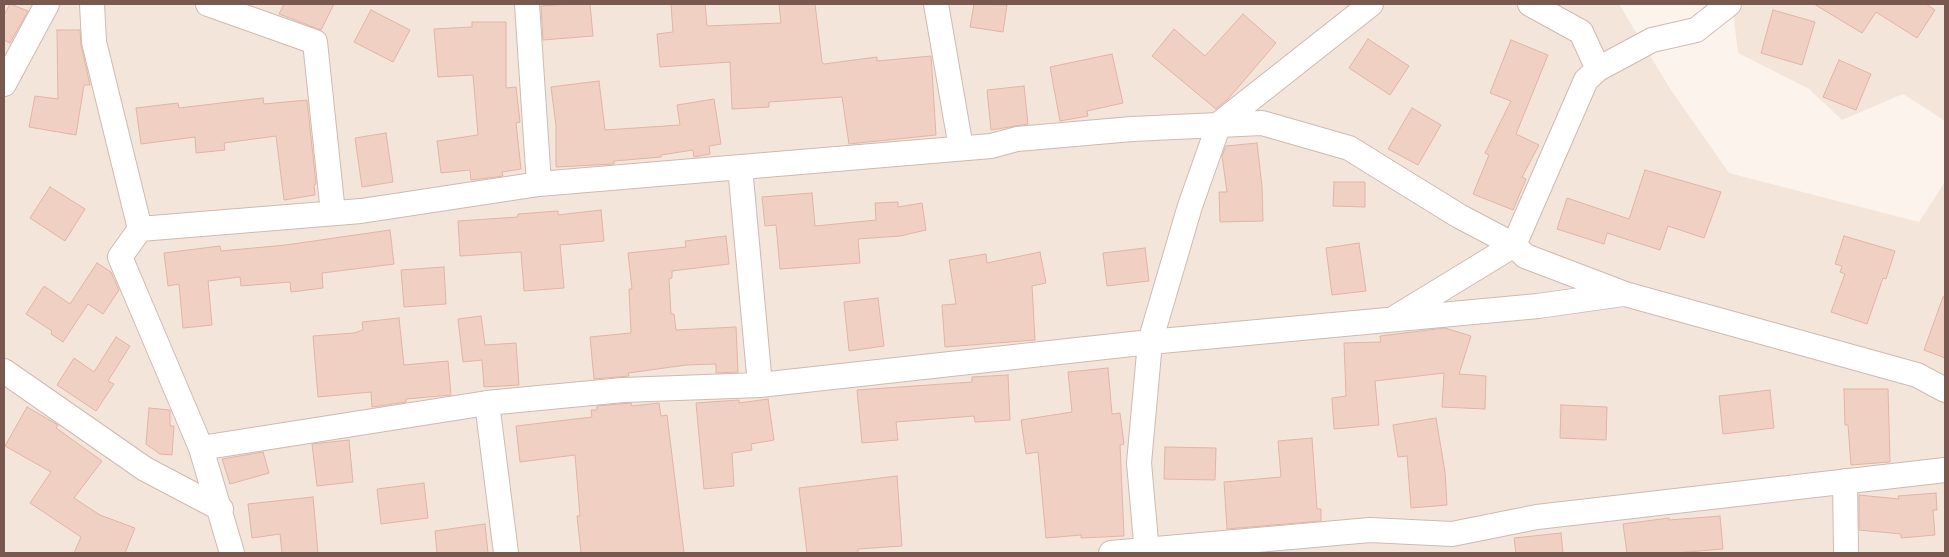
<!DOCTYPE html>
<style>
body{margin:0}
#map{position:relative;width:1949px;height:557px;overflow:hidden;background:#fcf4ec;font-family:Montserrat,sans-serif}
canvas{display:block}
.frame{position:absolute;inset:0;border:5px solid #78584f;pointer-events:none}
</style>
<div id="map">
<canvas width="1949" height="557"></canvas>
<div class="frame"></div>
</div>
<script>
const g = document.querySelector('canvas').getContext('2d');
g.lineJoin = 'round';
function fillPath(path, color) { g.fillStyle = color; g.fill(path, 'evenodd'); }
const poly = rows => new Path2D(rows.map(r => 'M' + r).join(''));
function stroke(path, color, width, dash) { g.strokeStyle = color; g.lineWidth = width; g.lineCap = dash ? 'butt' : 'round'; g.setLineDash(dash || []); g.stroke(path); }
const residential = poly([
 [4,4,1619,4,1669,87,1729,173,1919,222,1944,183,1945,144,1945,553,4,553],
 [1732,4,1945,4,1945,121,1903,94,1842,120,1809,89,1738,53]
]);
const building = poly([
 [10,4,28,11,10,43,4,40,4,15,10,4],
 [284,4,334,4,321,30,279,14,284,4],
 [571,4,590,4,593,36,543,40,541,6,571,4],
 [671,4,705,4,707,26,781,23,779,4,815,4,822,62,824,64,877,57,877,61,931,56,936,135,849,144,842,97,769,102,769,107,732,109,730,62,660,67,657,34,673,32,671,4],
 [974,4,1007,5,1003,32,970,27,974,4],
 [1814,4,1926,4,1935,10,1917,38,1876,12,1862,33,1814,4],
 [371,10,410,30,393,62,354,42,371,10],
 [1773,10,1815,22,1802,65,1761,53,1773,10],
 [1243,14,1276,43,1228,99,1216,109,1152,56,1174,29,1205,56,1243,14],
 [472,22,506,22,506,88,516,87,520,122,516,123,521,169,502,172,503,176,471,180,470,170,441,173,437,141,478,135,473,75,438,77,434,29,472,27,472,22],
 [57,30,80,30,81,45,90,85,84,85,76,135,29,127,35,96,58,99,57,30],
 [1368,39,1409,66,1390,95,1349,68,1368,39],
 [1511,40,1548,55,1516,134,1539,145,1522,177,1526,179,1513,210,1473,194,1489,155,1485,153,1511,101,1490,93,1511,40],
 [1112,54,1123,103,1087,111,1088,116,1060,121,1050,67,1112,54],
 [1839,60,1871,74,1856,110,1823,97,1839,60],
 [599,81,605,130,680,125,677,105,714,99,721,144,709,146,710,154,694,157,693,150,661,155,661,157,614,161,614,164,556,167,556,126,551,87,599,81],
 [1024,86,1028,124,991,130,987,90,1024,86],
 [263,98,264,104,307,100,316,184,314,185,315,195,284,200,276,136,224,143,225,150,196,153,195,137,141,144,136,108,178,103,179,108,263,98],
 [1412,108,1441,125,1418,165,1388,149,1412,108],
 [386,133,393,182,362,187,355,138,386,133],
 [1257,143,1262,186,1263,221,1220,222,1219,192,1227,192,1222,156,1226,146,1257,143],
 [1645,170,1721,192,1704,238,1668,226,1660,250,1607,233,1604,244,1557,229,1567,198,1629,219,1645,170],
 [1334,182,1365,182,1365,207,1333,206,1334,182],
 [50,187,85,209,65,241,30,218,50,187],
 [812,193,815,226,876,220,875,203,898,202,898,207,922,203,926,230,900,236,858,239,860,263,780,269,776,225,765,226,762,197,812,193],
 [601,210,604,241,560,245,564,288,524,291,521,252,460,256,458,221,518,217,518,214,558,211,558,215,601,210],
 [390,230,394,264,322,273,323,288,291,292,290,282,241,286,240,277,208,281,212,325,183,328,179,284,168,286,164,253,220,246,221,251,286,245,390,230],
 [726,236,729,264,672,271,672,278,669,279,671,314,674,314,676,330,736,327,738,372,716,373,716,364,686,365,628,373,629,376,594,379,590,337,631,333,629,289,632,289,628,253,686,247,685,241,726,236],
 [1844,236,1895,251,1886,279,1883,278,1867,324,1831,312,1845,274,1840,272,1842,266,1835,264,1844,236],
 [1359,243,1366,291,1332,295,1326,248,1359,243],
 [1145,248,1149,281,1107,286,1103,253,1145,248],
 [1040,252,1046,283,1032,286,1035,340,945,347,942,305,956,304,949,260,986,254,987,263,1040,252],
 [97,263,111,272,119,290,103,314,88,304,63,342,51,334,52,331,26,314,44,286,70,304,97,263],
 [444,267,446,304,404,307,401,270,444,267],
 [1943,297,1945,297,1945,358,1924,350,1943,297],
 [878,298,884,346,849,351,844,302,878,298],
 [481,316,485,345,516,343,519,385,484,387,482,360,463,362,458,319,481,316],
 [399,318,404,365,448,361,451,395,406,399,406,402,372,407,371,392,318,397,313,336,354,333,363,330,362,322,399,318],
 [1445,328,1471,336,1459,374,1486,376,1485,409,1442,407,1444,373,1375,381,1379,425,1334,429,1332,398,1346,396,1344,343,1381,342,1380,336,1445,328],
 [116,337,130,346,108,381,114,384,96,411,57,385,74,358,94,372,116,337],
 [1108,368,1112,414,1120,413,1124,444,1120,445,1124,536,1081,538,1081,535,1046,538,1038,452,1026,454,1021,420,1072,412,1068,372,1108,368],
 [1008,375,1010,420,975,422,974,416,896,422,898,440,862,443,857,390,972,382,972,377,1008,375],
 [1844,389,1888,389,1890,462,1851,465,1848,425,1845,425,1844,389],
 [1770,390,1774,428,1723,434,1719,396,1770,390],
 [768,399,774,440,751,444,752,450,732,453,734,486,704,489,696,403,739,400,739,403,768,399],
 [631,403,632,406,659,403,661,416,667,415,684,553,581,553,577,516,580,516,575,455,520,462,516,426,592,417,591,410,597,410,597,406,631,403],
 [1561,405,1607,407,1606,440,1560,438,1561,405],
 [27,407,58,425,56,428,102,461,74,498,100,515,135,528,125,553,74,553,81,537,30,503,51,472,5,446,27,407],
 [149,408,170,410,170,426,174,426,172,455,160,454,146,444,149,408],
 [1436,418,1445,472,1447,505,1411,508,1407,456,1398,457,1393,425,1436,418],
 [1312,438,1317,509,1321,509,1321,521,1227,529,1224,482,1281,477,1278,441,1312,438],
 [349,440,353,482,317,486,312,444,349,440],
 [1165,447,1216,448,1215,480,1164,479,1165,447],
 [263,452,269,473,230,484,222,459,263,452],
 [897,476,902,546,858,549,858,553,807,553,799,488,897,476],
 [424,483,428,518,381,524,377,489,424,483],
 [1936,493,1937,510,1933,510,1935,535,1901,538,1901,534,1859,530,1859,495,1899,499,1898,496,1936,493],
 [313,497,318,553,282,553,280,534,252,538,248,504,313,497],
 [1720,516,1723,549,1675,553,1627,553,1623,524,1669,518,1669,520,1720,516],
 [485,524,488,553,437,553,435,531,485,524],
 [1561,533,1563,553,1516,553,1514,538,1561,533]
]);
const minor = poly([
 [92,4,94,42,140,229,120,257,201,448,232,553],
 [208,4,315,42,333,213],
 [527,4,539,184],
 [936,4,961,148],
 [1530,4,1581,32,1598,69],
 [4,84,47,4],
 [740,167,760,385],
 [140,229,361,211,539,184,991,146,1017,139,1132,129,1262,123,1349,148,1459,216,1514,245,1525,256,1625,294,1917,375,1945,390],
 [1396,317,1514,245,1586,80,1598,69,1652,40,1696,30,1729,4],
 [4,371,145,469,221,509],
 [487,403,506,553],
 [201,448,487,403,623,390,760,385,1150,342,1538,306,1623,294],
 [1845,481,1846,553],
 [1111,553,1370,530,1452,534,1537,517,1945,470],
 [1147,553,1139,463,1150,342,1190,206,1219,124,1371,4]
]);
fillPath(residential, '#f4e5db');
fillPath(building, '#f1d0c4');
stroke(building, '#e3b4a5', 1);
stroke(minor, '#cfbab1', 26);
stroke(minor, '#fff', 24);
</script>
